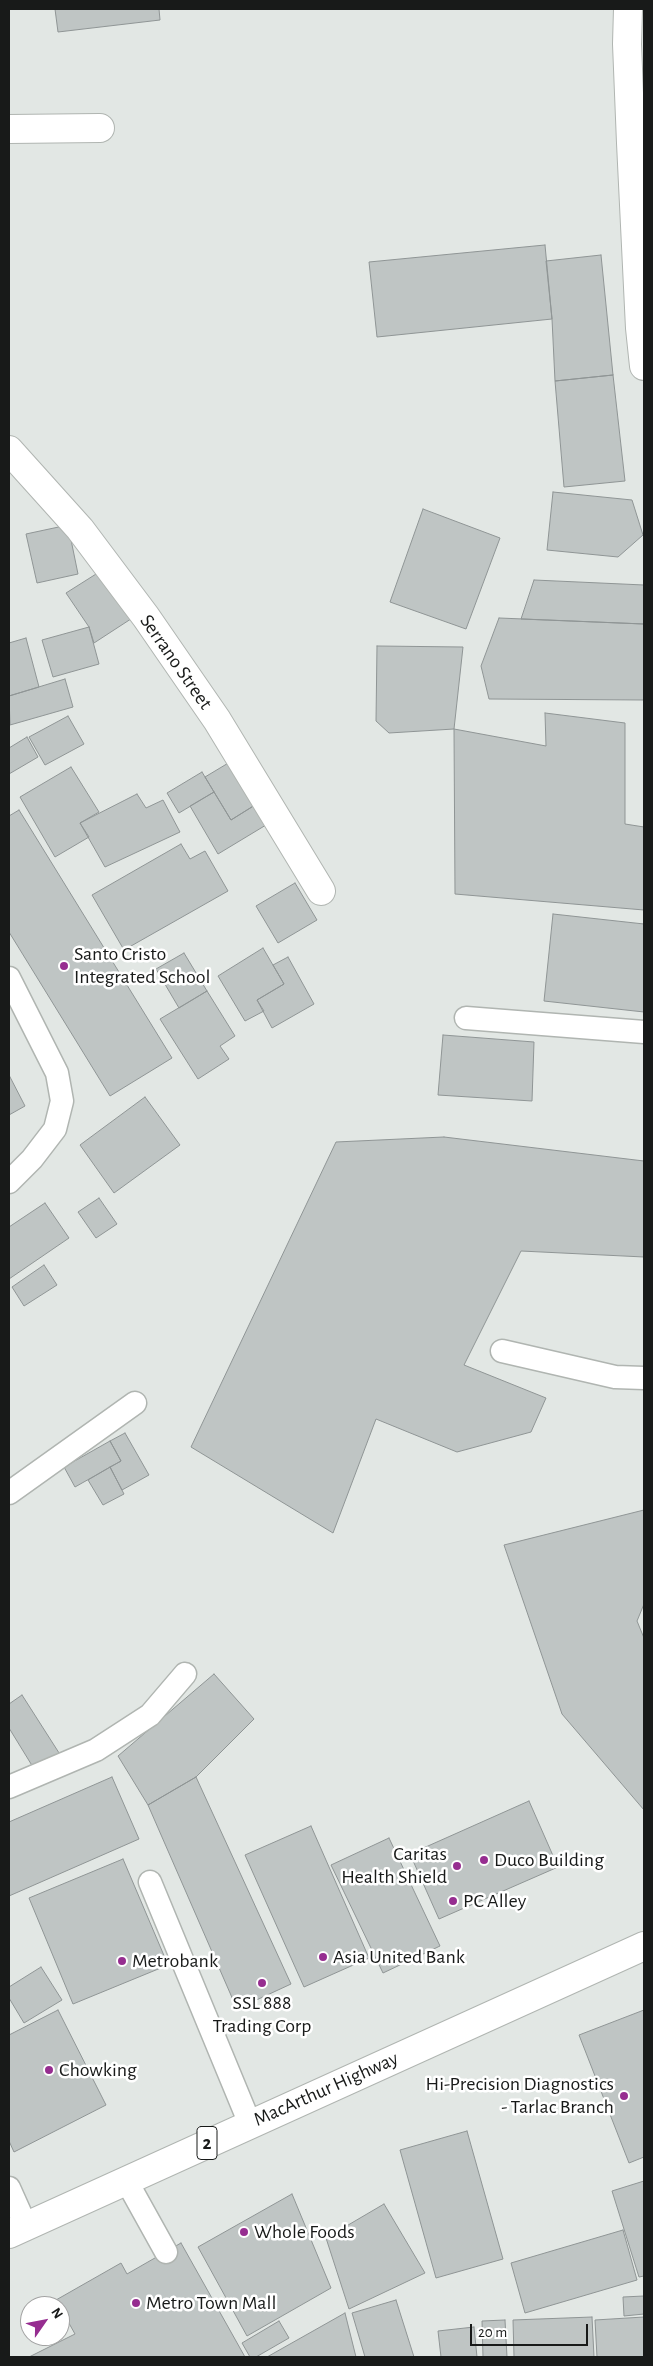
<!DOCTYPE html>
<style>
body{margin:0}
#map{position:relative;width:653px;height:2366px;overflow:hidden;background:#e2e7e4;font-family:"Alegreya Sans",sans-serif}
canvas{display:block}
.frame{position:absolute;inset:0;border:10px solid #181a19;pointer-events:none}
.north{position:absolute;left:20px;top:2296px;width:50px;height:50px;box-sizing:border-box;background:#fff;border:1px solid #a3a3a3;border-radius:50%;rotate:57deg;font-size:14px;font-weight:700;line-height:20px;text-align:center;color:#181a19}
.north::after{content:'';display:block;margin:auto;width:18px;height:22px;background:#962d90;clip-path:polygon(50% 0,100% 100%,50% 72%,0 100%)}
.scale{position:absolute;left:470px;top:2324px;width:118px;height:22px;box-sizing:border-box;border:2px solid #181a19;border-top:0;padding-left:6px;font-size:15px;line-height:18px;white-space:nowrap;color:#181a19;-webkit-text-stroke:4px #fff;paint-order:stroke}
</style>
<div id="map">
<canvas width="653" height="2366"></canvas>
<div class="frame"></div>
<div class="north">N</div>
<div class="scale">20 m</div>
</div>
<script>
const g = document.querySelector('canvas').getContext('2d');
g.lineJoin = 'round';
function fillPath(path, color) { g.fillStyle = color; g.fill(path, 'evenodd'); }
const poly = rows => new Path2D(rows.map(r => 'M' + r).join(''));
function stroke(path, color, width, dash) { g.strokeStyle = color; g.lineWidth = width; g.lineCap = dash ? 'butt' : 'round'; g.setLineDash(dash || []); g.stroke(path); }
function drawText(font, color, halo, rows, align = 'center') {
  g.font = font + ' "Alegreya Sans",sans-serif'; g.lineWidth = 5; g.setLineDash([]); g.textBaseline = 'middle'; g.strokeStyle = halo; g.fillStyle = color; for (const [text, x, y, turn = 0] of rows) {
    g.save(); g.translate(x, y); g.rotate((+turn || 0) * Math.PI / 180); g.textAlign = isNaN(turn) ? turn : align; if (halo) g.strokeText(text, 0, 0); g.fillText(text, 0, 0); g.restore();
  }
}
const building = poly([
 [55,9,159,9,160,20,58,32,55,9],
 [545,245,552,319,377,337,369,262,545,245],
 [601,255,613,375,555,381,552,319,546,261,601,255],
 [613,375,625,481,564,487,555,381,613,375],
 [553,492,632,500,643,535,618,557,547,550,553,492],
 [423,509,500,538,466,629,390,602,423,509],
 [68,525,78,574,37,583,26,534,68,525],
 [104,569,137,615,94,643,89,627,66,593,104,569],
 [534,580,644,585,644,624,521,619,534,580],
 [499,618,644,624,644,700,489,699,481,666,499,618],
 [89,627,99,664,53,677,42,640,89,627],
 [26,638,39,687,9,696,9,643,26,638],
 [377,646,463,647,454,729,389,733,376,721,377,646],
 [65,679,73,707,10,725,9,696,65,679],
 [545,713,625,723,625,824,644,827,644,910,455,894,454,729,546,746,545,713],
 [68,716,84,744,45,765,29,737,68,716],
 [27,737,38,757,9,774,9,748,27,737],
 [230,762,255,805,231,820,205,777,230,762],
 [71,767,99,812,80,823,89,837,55,857,20,797,71,767],
 [202,772,214,792,179,813,167,793,202,772],
 [214,792,231,820,255,805,266,825,218,854,190,806,214,792],
 [137,794,146,808,163,800,180,832,105,867,80,823,137,794],
 [19,810,172,1058,110,1096,9,932,9,816,19,810],
 [181,844,190,859,205,851,228,891,124,950,92,895,181,844],
 [295,883,317,920,278,943,256,906,295,883],
 [553,914,644,924,644,1012,544,1001,553,914],
 [263,948,284,984,257,1000,264,1011,245,1021,218,976,263,948],
 [184,953,207,991,179,1008,156,969,184,953],
 [288,957,314,1004,272,1028,257,1000,284,984,273,965,288,957],
 [207,991,235,1036,220,1046,229,1059,198,1079,160,1019,207,991],
 [443,1035,534,1042,532,1101,438,1095,443,1035],
 [9,1075,25,1106,9,1115,9,1075],
 [145,1097,180,1145,114,1193,80,1145,145,1097],
 [444,1137,644,1161,644,1257,521,1251,464,1365,546,1398,531,1432,457,1452,376,1419,333,1533,191,1447,336,1142,444,1137],
 [99,1198,117,1224,96,1238,78,1212,99,1198],
 [45,1203,69,1238,9,1279,9,1227,45,1203],
 [44,1265,57,1285,24,1306,12,1287,44,1265],
 [125,1433,149,1475,122,1490,110,1467,121,1461,110,1441,125,1433],
 [110,1441,121,1461,75,1487,64,1467,110,1441],
 [110,1467,124,1494,103,1505,88,1480,110,1467],
 [644,1510,644,1604,637,1621,644,1638,644,1810,562,1714,504,1545,644,1510],
 [214,1674,254,1719,196,1777,148,1805,118,1756,214,1674],
 [22,1695,61,1756,36,1772,9,1728,9,1704,22,1695],
 [112,1777,139,1839,9,1896,9,1822,112,1777],
 [196,1777,291,1984,237,2009,148,1805,196,1777],
 [529,1801,558,1867,439,1919,410,1854,529,1801],
 [311,1826,369,1958,304,1987,245,1855,311,1826],
 [389,1838,440,1946,383,1973,331,1865,389,1838],
 [123,1859,168,1965,73,2004,29,1898,123,1859],
 [41,1967,62,2000,24,2023,9,1998,9,1987,41,1967],
 [58,2010,106,2105,14,2152,9,2141,9,2035,58,2010],
 [644,2010,644,2157,629,2163,579,2035,644,2010],
 [467,2131,503,2259,436,2278,400,2150,467,2131],
 [644,2181,644,2276,639,2277,612,2191,644,2181],
 [292,2194,331,2288,247,2336,198,2247,292,2194],
 [384,2204,425,2273,349,2309,326,2238,384,2204],
 [623,2230,637,2280,525,2313,511,2263,623,2230],
 [181,2243,245,2357,29,2357,75,2334,56,2300,121,2263,127,2274,181,2243],
 [644,2296,644,2314,624,2316,623,2297,644,2296],
 [396,2300,414,2357,365,2357,352,2313,396,2300],
 [345,2313,356,2357,267,2357,345,2313],
 [592,2317,594,2357,514,2357,513,2320,592,2317],
 [644,2317,644,2357,597,2357,595,2320,644,2317],
 [505,2320,507,2357,483,2357,482,2321,505,2320],
 [279,2321,289,2338,256,2357,250,2357,242,2343,279,2321],
 [474,2327,477,2357,441,2357,438,2331,474,2327]
]);
const lane = poly([
 [9,978,57,1073,62,1101,55,1129,32,1159,9,1182],
 [466,1018,644,1032],
 [502,1351,615,1377,644,1378],
 [9,1493,135,1403],
 [9,1787,96,1750,150,1715,185,1674],
 [150,1882,250,2124],
 [126,2180,166,2252],
 [9,2188,26,2226]
]);
const street = poly([
 [9,129,100,128],
 [9,450,80,529,146,617,217,720,321,891]
]);
const secondary = poly([
 [628,9,627,44,631,143,640,328,644,366]
]);
const highway = poly([
 [9,2234,644,1946]
]);
const markers = [
 [64,966,5,"#962d90"],
 [484,1860,5,"#962d90"],
 [457,1866,5,"#962d90"],
 [453,1901,5,"#962d90"],
 [323,1957,5,"#962d90"],
 [122,1961,5,"#962d90"],
 [262,1983,5,"#962d90"],
 [49,2070,5,"#962d90"],
 [624,2096,5,"#962d90"],
 [244,2232,5,"#962d90"],
 [136,2303,5,"#962d90"]
];
const shields = [
 [207,2143,20]
];
const shieldNames = [
 ["2",207,2143]
];
const streetNames = [
 ["Serrano Street",176,662,55],
 ["MacArthur Highway",326,2089,-24]
];
const poiNames = [
 ["Santo Cristo",74,954],
 ["Integrated School",74,977],
 ["Caritas",447,1854,"right"],
 ["Health Shield",447,1877,"right"],
 ["Duco Building",494,1860],
 ["PC Alley",463,1901],
 ["Asia United Bank",333,1957],
 ["Metrobank",132,1961],
 ["SSL 888",262,2003,"center"],
 ["Trading Corp",262,2026,"center"],
 ["Chowking",59,2070],
 ["Hi-Precision Diagnostics",614,2084,"right"],
 ["- Tarlac Branch",614,2107,"right"],
 ["Whole Foods",254,2232],
 ["Metro Town Mall",146,2303]
];
fillPath(building, '#bfc5c4');
stroke(building, '#8f9595', 1);
stroke(lane, '#b0b5b1', 25);
stroke(street, '#b0b5b1', 30);
stroke(secondary, '#b0b5b1', 30);
stroke(highway, '#b0b5b1', 30);
stroke(lane, '#fff', 22);
stroke(street, '#fff', 28);
stroke(secondary, '#fff', 28);
stroke(highway, '#fff', 28);
for (const [x, y, r, color] of markers) { const dot = new Path2D(); dot.arc(x, y, r, 0, 2 * Math.PI); g.fillStyle = color; g.fill(dot); stroke(dot, '#fff', 2); }
for (const [x, y, w] of shields) { const box = new Path2D(); box.roundRect(x - w / 2, y - 16.5, w, 33, 4); g.fillStyle = '#fff'; g.fill(box); stroke(box, '#181a19', 1); }
drawText('bold 19px', '#181a19', null, shieldNames);
drawText('20px', '#181a19', '#fff', streetNames);
drawText('20px', '#181a19', '#fff', poiNames, 'left');
</script>
